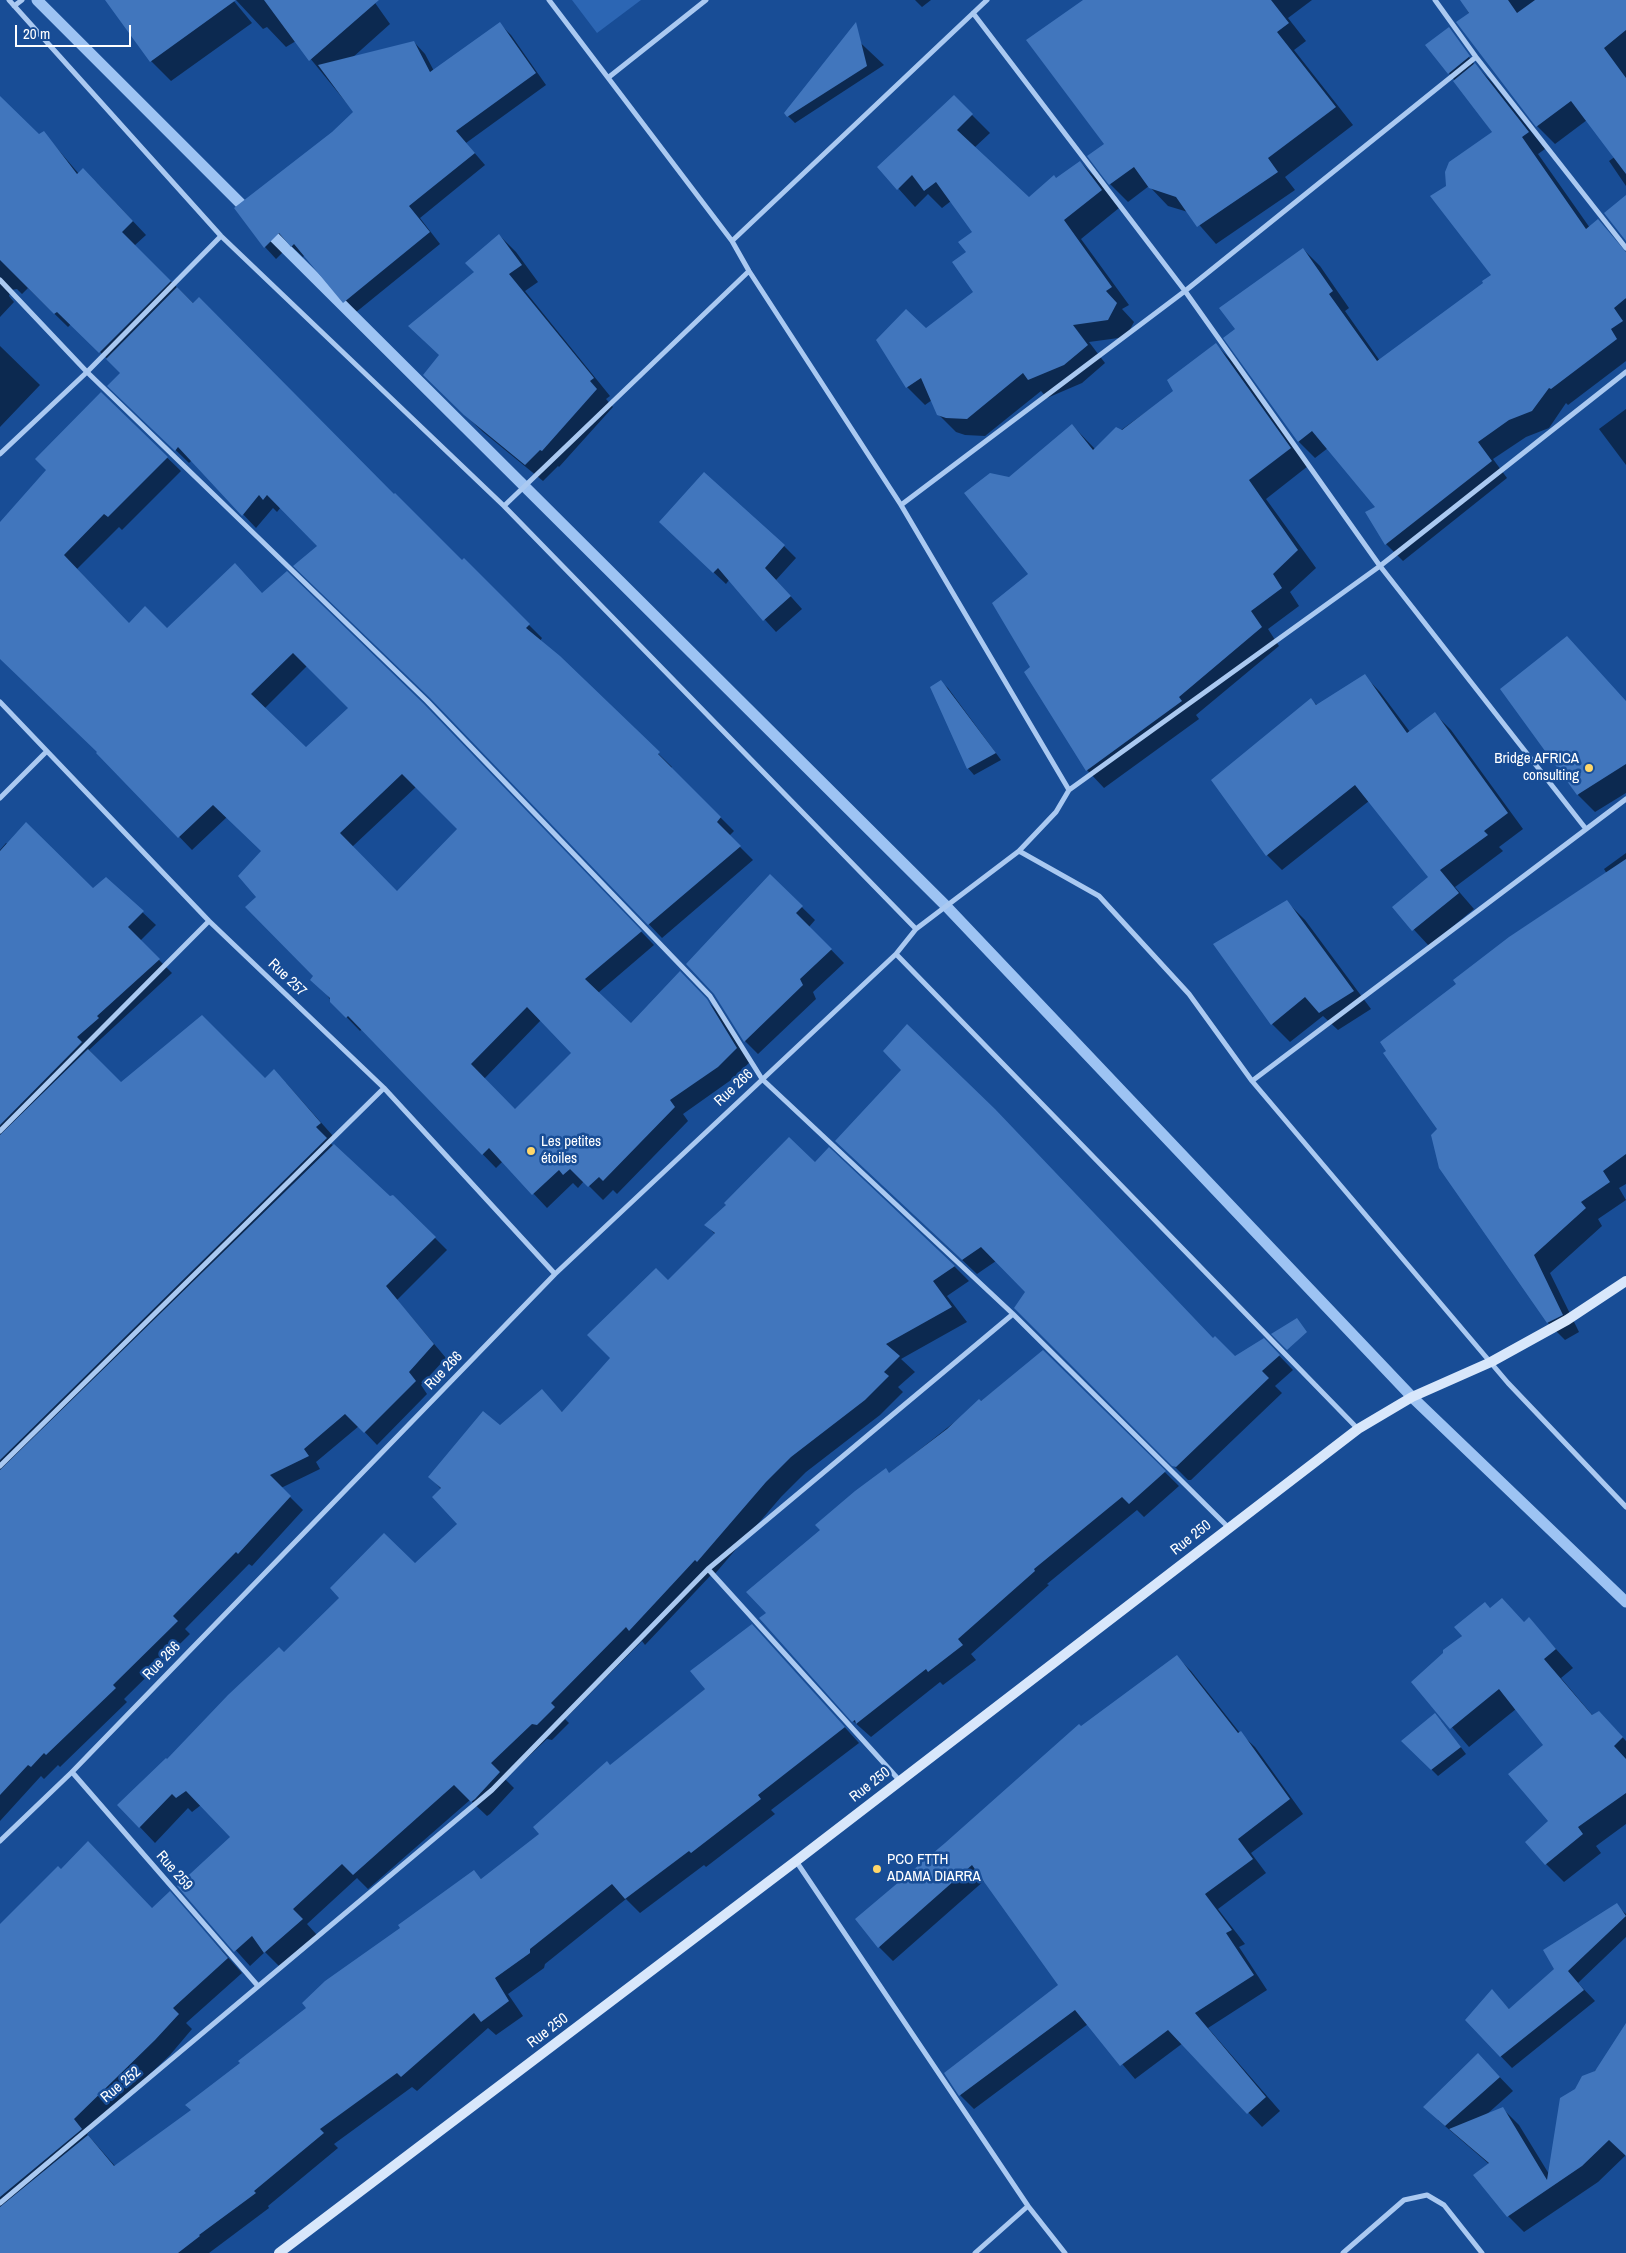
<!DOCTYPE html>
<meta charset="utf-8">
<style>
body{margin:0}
#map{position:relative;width:1626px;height:2253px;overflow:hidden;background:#184d96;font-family:"Archivo Narrow",sans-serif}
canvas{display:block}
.scale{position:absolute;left:15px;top:25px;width:116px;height:22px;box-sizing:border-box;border:2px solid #fff;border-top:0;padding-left:6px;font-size:15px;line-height:18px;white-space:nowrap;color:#fff;-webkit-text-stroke:4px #184d96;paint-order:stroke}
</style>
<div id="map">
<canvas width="1626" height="2253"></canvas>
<div class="scale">20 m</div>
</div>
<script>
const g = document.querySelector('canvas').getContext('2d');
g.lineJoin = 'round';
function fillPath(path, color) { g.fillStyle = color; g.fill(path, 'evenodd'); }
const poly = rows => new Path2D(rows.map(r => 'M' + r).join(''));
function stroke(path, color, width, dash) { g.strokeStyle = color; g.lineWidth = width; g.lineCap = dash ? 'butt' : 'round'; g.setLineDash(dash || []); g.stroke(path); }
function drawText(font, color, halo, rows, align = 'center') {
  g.font = font + ' "Archivo Narrow",sans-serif'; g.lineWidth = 5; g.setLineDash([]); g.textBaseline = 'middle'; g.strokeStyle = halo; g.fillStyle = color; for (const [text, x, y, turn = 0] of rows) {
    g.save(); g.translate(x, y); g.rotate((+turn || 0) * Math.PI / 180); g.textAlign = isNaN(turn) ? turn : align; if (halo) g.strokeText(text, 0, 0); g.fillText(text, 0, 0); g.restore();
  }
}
const green = poly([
 [572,0,641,0,597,33]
]);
const shadow = poly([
 [107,0,233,0,252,23,171,81,151,61],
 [236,0,373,0,390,24,352,58,414,42,425,54,434,71,500,24,511,35,546,85,466,143,485,165,420,218,440,244,355,313,305,255,303,257,290,245,276,259,265,247,236,208,333,133,354,112,296,41,286,47,267,27,263,29],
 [915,0,931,0,922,7],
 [1089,0,1312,0,1288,18,1306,41,1294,50,1353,125,1285,177,1295,190,1216,244,1188,212,1168,206,1149,186,1128,202,1110,184],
 [1461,0,1626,0,1626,186,1609,161,1616,156,1587,120,1555,144,1537,126],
 [1449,29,1474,64,1492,82,1545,149,1538,154,1590,228,1598,221,1626,252,1626,275,1616,285,1626,299,1626,361,1568,405,1566,403,1549,428,1526,437,1493,459,1507,478,1403,561,1386,544,1377,507,1328,448,1315,458,1298,441,1237,329,1303,249,1320,266,1349,308,1345,311,1380,361,1485,283,1493,275,1448,187,1493,133,1449,73],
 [850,33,884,65,795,123,785,113],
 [954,97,990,133,974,148,1029,199,1080,162,1098,180,1119,208,1081,239,1129,305,1122,309,1134,322,1126,337,1089,342,1105,363,1082,383,1047,398,1041,391,985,436,965,435,956,432,938,414,932,400,925,405,907,387,878,340,926,330,975,292,968,252,974,233,951,201,942,208,928,194,915,207,879,167],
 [0,98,39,136,44,133,79,174,97,183,146,235,134,246,462,562,464,560,542,638,540,641,559,657,672,767,671,768,734,831,729,836,753,860,662,938,437,703,319,546,281,507,277,512,273,508,256,528,192,460,189,463,123,399,122,373,71,324,68,327,28,288,22,294,17,289,11,290,9,296,14,302,0,317],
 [499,235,516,252,538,282,525,291,610,396,606,399,613,407,559,467,558,466,543,481,483,432,441,392,440,356,476,273],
 [1216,345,1234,363,1308,466,1266,499,1316,568,1290,592,1299,606,1268,629,1279,646,1196,715,1199,719,1104,788,1087,770,1031,667,1029,574,1009,478,1072,425,1095,449,1175,391],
 [0,346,40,385,0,427],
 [101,394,181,471,122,530,119,527,77,569,130,625,167,630,262,594,437,719,654,945,598,993,631,1025,693,986,720,1014,750,1062,731,1080,683,1114,688,1121,617,1194,613,1190,603,1200,584,1181,578,1188,573,1183,547,1208,503,1161,496,1168,362,1029,360,1031,332,1002,257,897,263,851,227,817,192,850,98,752,0,658,0,524,48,470],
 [307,666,350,708,306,749,264,709],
 [417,786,459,829,397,892,352,847],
 [541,1020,573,1053,515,1111,484,1079],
 [1626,409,1626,465,1599,429],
 [673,534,784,546,796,558,776,580,802,609,776,632,729,580,726,584],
 [1365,676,1380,692,1410,732,1435,714,1451,730,1523,829,1499,847,1503,851,1455,887,1474,909,1429,946,1393,907,1429,877,1369,801,1282,870,1267,855,1311,700,1317,705],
 [941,682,948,688,1001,760,974,775,968,768],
 [1626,701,1626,793,1595,812,1578,795],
 [6,843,93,890,106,878,156,925,140,941,172,973,89,1050,121,1084,265,1080,286,1083,333,1136,328,1141,390,1198,393,1196,447,1250,397,1300,446,1358,421,1385,427,1394,377,1445,359,1426,316,1462,320,1469,281,1488,303,1510,252,1566,249,1564,185,1629,190,1634,124,1699,127,1702,60,1767,58,1765,44,1779,41,1776,0,1821,0,850],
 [1626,853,1626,1184,1619,1188,1626,1200,1598,1219,1602,1226,1550,1273,1579,1332,1565,1340,1548,1323,1438,1129,1607,874,1604,869],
 [770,876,815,920,809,927,844,963,813,992,816,999,758,1054,745,1041],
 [1287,902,1305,920,1371,1009,1338,1030,1323,1016,1290,1042,1272,1024],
 [851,1155,1213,1340,1235,1357,1264,1340,1293,1370,1275,1386,1282,1393,1191,1480,1188,1480,1016,1308,1027,1292,996,1261,977,1274],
 [815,1164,954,1266,969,1281,947,1296,967,1322,901,1359,915,1372,898,1387,903,1392,880,1415,806,1472,781,1497,713,1576,711,1575,645,1645,642,1641,565,1719,569,1723,552,1740,547,1739,505,1779,514,1788,490,1814,487,1816,470,1800,368,1889,357,1878,307,1924,317,1935,280,1967,265,1952,250,1966,178,1886,232,1837,201,1805,192,1812,188,1808,155,1843,119,1805,284,1654,415,1565,459,1524,442,1490,430,1477,500,1427,542,1391,563,1413,611,1358,668,1282,715,1234,706,1225],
 [1043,1352,1179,1486,1144,1517,1137,1510,1047,1584,1049,1585,971,1654,976,1660,943,1685,940,1682,871,1737,853,1721,768,1613,889,1474],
 [1491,1609,1525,1623,1529,1619,1573,1668,1561,1678,1593,1716,1617,1731,1626,1741,1626,1824,1596,1846,1601,1853,1564,1882,1546,1864,1550,1821,1545,1745,1516,1709,1469,1747,1413,1682],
 [766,1640,859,1743,771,1810,775,1814,706,1867,704,1865,640,1913,626,1899,545,1964,544,1968,508,1994,523,2016,496,2035,488,2028,417,2091,412,2087,334,2144,338,2148,268,2206,269,2208,209,2253,0,2253,0,1925,153,1909,170,1893,242,1973,186,2023,192,2029,170,2055,87,2134,115,2166,192,2111,242,2063,402,1928,474,1871,482,1880,541,1834,610,1766],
 [1177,1657,1191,1671,1240,1733,1255,1747,1303,1814,1251,1853,1266,1873,1218,1909,1245,1944,1239,1947,1267,1990,1208,2028,1280,2111,1262,2127,1183,2043,1135,2079,1088,2024,974,2109,960,2095,945,2073,1059,1985,985,1880,893,1961,879,1947,1081,1727],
 [1441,1721,1466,1754,1438,1776,1403,1741],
 [1616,1905,1626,1914,1626,1937,1578,1983,1595,2001,1512,2068,1466,2020,1492,1991,1510,2010,1556,1969],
 [1626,2040,1626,2155,1598,2182,1524,2232,1508,2216,1489,2164,1438,2120,1491,2068,1513,2091,1486,2115,1503,2109,1519,2125,1549,2174,1576,2090]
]);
const stream = poly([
 [37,0,251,214],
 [264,227,947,907,1412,1397,1626,1602]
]);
const building = poly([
 [105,0,236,0,150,62],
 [264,0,379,0,309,61],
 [1083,0,1271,0,1289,23,1277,32,1336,107,1268,158,1278,172,1197,227,1176,197,1149,188,1134,167,1109,185,1087,156,1104,144,1026,40],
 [1460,0,1508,0,1517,13,1535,0,1626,0,1626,30,1604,48,1626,78,1626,174,1571,101,1536,127,1456,22,1469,13],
 [500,22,536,73,456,131,475,153,409,206,430,232,343,303,294,244,291,247,279,233,264,248,234,208,332,132,353,112,318,65,414,41,430,72],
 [856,22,867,66,787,117,784,113],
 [1449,27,1470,56,1448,74,1425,45],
 [1475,63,1529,132,1522,137,1586,229,1598,219,1626,252,1626,298,1614,308,1623,321,1611,329,1617,339,1551,389,1549,388,1532,411,1509,420,1478,442,1492,461,1385,545,1365,512,1375,507,1312,431,1298,442,1223,338,1235,329,1219,308,1303,248,1333,291,1329,294,1377,361,1483,283,1482,281,1491,275,1430,196,1446,186,1445,172,1449,162,1492,132,1453,81],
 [954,95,973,114,957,130,1029,197,1054,175,1056,178,1080,161,1102,190,1064,220,1112,287,1106,291,1117,303,1108,320,1073,325,1088,345,1064,365,1028,380,1023,373,967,419,946,418,937,415,921,378,906,388,876,340,906,309,926,328,973,292,952,262,966,252,958,242,972,232,936,182,924,191,912,175,897,190,877,167],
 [0,96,39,134,44,131,77,174,83,168,133,221,122,232,171,281,99,353,57,312,54,314,0,260],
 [1626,195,1626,241,1604,213],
 [499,234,522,265,509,274,594,378,590,381,597,389,542,451,540,450,525,465,464,415,423,375,439,355,408,326,474,272,465,263],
 [177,287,193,303,199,297,394,494,395,493,462,560,464,558,530,624,526,628,560,656,660,752,658,754,721,817,717,822,741,846,648,925,430,698,293,566,317,546,267,495,263,500,259,495,242,516,178,447,175,451,107,386,120,373,106,359],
 [1216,343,1291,448,1249,480,1298,550,1273,574,1282,588,1251,611,1262,627,1179,697,1182,701,1086,771,1024,672,1030,667,992,603,1028,574,964,493,990,473,1009,477,1072,424,1093,450,1116,427,1122,430,1173,391,1167,380],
 [101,392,168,457,108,517,104,514,64,555,129,623,145,606,167,628,235,563,262,593,287,571,424,704,642,931,585,979,631,1023,680,971,707,999,737,1048,718,1067,670,1100,675,1107,603,1181,599,1177,588,1187,570,1169,563,1175,559,1170,532,1195,489,1148,482,1155,348,1016,346,1018,330,1002,330,998,310,980,313,976,245,907,256,897,238,876,261,851,213,805,178,838,96,753,97,752,0,659,0,522,46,470,35,459],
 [293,653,348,708,306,747,251,694],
 [402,774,457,829,397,891,340,833],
 [527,1007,571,1053,515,1109,471,1064],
 [704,472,785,545,765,568,791,596,763,621,718,568,713,573,659,522],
 [1567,636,1626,701,1626,764,1577,795,1500,689],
 [1365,674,1407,733,1435,712,1508,813,1484,831,1488,835,1440,870,1459,893,1412,931,1392,907,1428,877,1355,785,1266,856,1211,780,1311,698,1316,705],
 [941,680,996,753,967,769,930,687],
 [26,822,93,888,106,877,144,911,128,927,160,959,97,1016,99,1018,77,1037,82,1042,0,1125,0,851],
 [1626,859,1626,1154,1603,1171,1610,1182,1581,1202,1586,1208,1534,1255,1563,1315,1547,1323,1439,1168,1431,1135,1437,1129,1383,1053,1386,1051,1380,1042,1456,984,1453,980,1509,937],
 [770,874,803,906,796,913,832,949,800,979,803,985,744,1042,714,994,686,964],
 [1287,900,1354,991,1319,1013,1305,997,1271,1025,1213,944],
 [202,1015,265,1078,274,1069,321,1123,316,1127,327,1138,0,1460,0,1135,88,1049,121,1082],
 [907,1024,995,1109,1213,1338,1215,1336,1235,1356,1264,1338,1280,1355,1262,1371,1269,1378,1176,1467,1172,1466,1014,1308,1025,1292,981,1247,962,1260,835,1141,901,1070,883,1051],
 [789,1137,815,1162,829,1147,955,1266,933,1281,952,1307,886,1344,900,1356,884,1372,889,1376,865,1400,791,1457,766,1482,697,1562,695,1560,629,1631,626,1627,551,1703,555,1707,537,1725,532,1724,491,1763,500,1772,475,1799,471,1802,454,1785,353,1875,342,1864,293,1909,303,1919,264,1953,252,1936,234,1952,177,1886,230,1837,186,1791,176,1798,172,1794,139,1828,117,1805,166,1758,167,1759,228,1695,279,1647,284,1652,339,1598,330,1588,384,1533,415,1563,457,1524,432,1497,441,1488,428,1477,483,1411,500,1425,542,1389,562,1412,610,1358,587,1335,656,1268,668,1280,715,1233,704,1225,726,1205,724,1203],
 [334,1144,390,1196,393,1195,436,1237,386,1286,434,1344,409,1372,416,1381,364,1433,345,1414,304,1449,309,1456,270,1475,291,1496,238,1554,236,1552,173,1616,178,1621,113,1685,116,1688,46,1755,44,1753,31,1767,28,1765,0,1795,0,1470],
 [1297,1318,1307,1332,1287,1350,1271,1334],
 [1043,1350,1166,1471,1129,1504,1122,1497,1034,1569,1035,1571,958,1639,963,1645,928,1672,926,1669,856,1724,855,1720,852,1722,759,1618,766,1613,746,1592,820,1530,815,1525,855,1491,886,1468,889,1473,947,1429,979,1399,981,1401],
 [1502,1598,1524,1622,1529,1617,1556,1649,1544,1659,1592,1715,1599,1711,1623,1737,1614,1746,1626,1759,1626,1793,1578,1827,1583,1834,1545,1865,1525,1842,1548,1821,1508,1774,1543,1745,1499,1689,1450,1729,1411,1682,1443,1653,1443,1650,1462,1636,1454,1627,1485,1602,1490,1608],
 [752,1624,845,1727,758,1795,761,1799,691,1853,689,1851,625,1899,612,1884,530,1949,530,1953,495,1978,509,2001,481,2022,474,2013,401,2077,397,2073,320,2129,324,2133,254,2191,256,2193,199,2235,200,2236,178,2253,0,2253,0,2207,88,2135,114,2166,191,2110,185,2105,240,2063,238,2061,306,2008,302,2003,325,1981,400,1928,398,1925,474,1870,481,1879,539,1834,533,1827,607,1761,610,1765,705,1689,690,1671],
 [1177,1655,1238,1733,1241,1731,1290,1799,1238,1839,1253,1859,1205,1894,1232,1930,1226,1933,1254,1975,1195,2013,1266,2097,1247,2114,1168,2030,1120,2066,1075,2010,959,2096,944,2073,1058,1985,972,1865,878,1948,855,1919,945,1843,1079,1724,1081,1726],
 [1435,1713,1461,1747,1431,1770,1401,1741],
 [88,1841,152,1908,170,1891,228,1958,173,2008,179,2014,155,2040,74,2119,82,2129,0,2197,0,1924,58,1866,61,1869],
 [1617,1903,1626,1916,1568,1971,1584,1990,1500,2057,1465,2020,1492,1989,1509,2009,1554,1969,1543,1950],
 [1626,2023,1626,2156,1609,2140,1582,2166,1507,2217,1473,2175,1489,2163,1449,2129,1503,2107,1547,2180,1560,2098,1575,2089,1582,2076,1595,2071],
 [1478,2053,1500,2077,1445,2126,1423,2107]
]);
const street = poly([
 [9,0,221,236,504,506,916,929],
 [549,0,732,241,749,271,901,505,1069,790],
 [1435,0,1476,57,1626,248],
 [14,6,22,0],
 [973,13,1185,291,1380,566,1586,829],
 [609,77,706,0],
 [732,241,987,0],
 [0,280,87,372,427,701,710,996,762,1079,1013,1314,1229,1528],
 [0,454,87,372,221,236],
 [901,505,1185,291,1476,57],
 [504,506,749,271],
 [0,702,209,921,384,1088,555,1274],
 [0,798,46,752],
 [1019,851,1099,896,1189,994,1252,1081,1508,1383,1626,1507],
 [896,954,1358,1429],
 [1252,1081,1626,799],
 [0,1131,209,921],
 [0,1466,384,1088],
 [708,1569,900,1781],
 [72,1772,258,1986],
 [0,1841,72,1772,555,1274,896,954,916,929,1019,851,1056,812,1069,790,1380,566,1626,372],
 [796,1861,1028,2206,1065,2253],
 [0,2203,492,1790,708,1569,1013,1314],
 [975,2253,1028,2206],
 [1343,2253,1404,2200,1427,2195,1444,2205,1482,2253]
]);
const secondary = poly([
 [279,2253,796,1861,1358,1429,1412,1397,1491,1362,1567,1320,1626,1281]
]);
const markers = [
 [1589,768,5,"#ffd76a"],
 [531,1151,5,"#ffd76a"],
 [877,1869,5,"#ffd76a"]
];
const poiNames = [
 ["Bridge AFRICA",1579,759,"right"],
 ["consulting",1579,776,"right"],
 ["Les petites",541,1142],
 ["étoiles",541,1159],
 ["PCO FTTH",887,1860],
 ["ADAMA DIARRA",887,1877]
];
const streetNames = [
 ["Rue 257",287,978,44],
 ["Rue 266",734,1088,-43],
 ["Rue 266",444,1371,-46],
 ["Rue 250",1191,1538,-38],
 ["Rue 266",162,1661,-46],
 ["Rue 250",870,1785,-38],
 ["Rue 259",174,1871,49],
 ["Rue 250",548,2031,-37],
 ["Rue 252",121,2085,-40]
];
fillPath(green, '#2c66b4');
fillPath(shadow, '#0007');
stroke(stream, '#9dc3f3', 11);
fillPath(building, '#4176bd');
stroke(street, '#aac9f1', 5);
stroke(secondary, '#d8e7fb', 10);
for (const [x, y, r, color] of markers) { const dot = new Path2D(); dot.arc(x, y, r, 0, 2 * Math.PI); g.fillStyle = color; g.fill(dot); stroke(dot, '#184d96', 2); }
drawText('15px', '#fff', '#184d96', poiNames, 'left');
drawText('15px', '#fff', '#184d96', streetNames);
</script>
